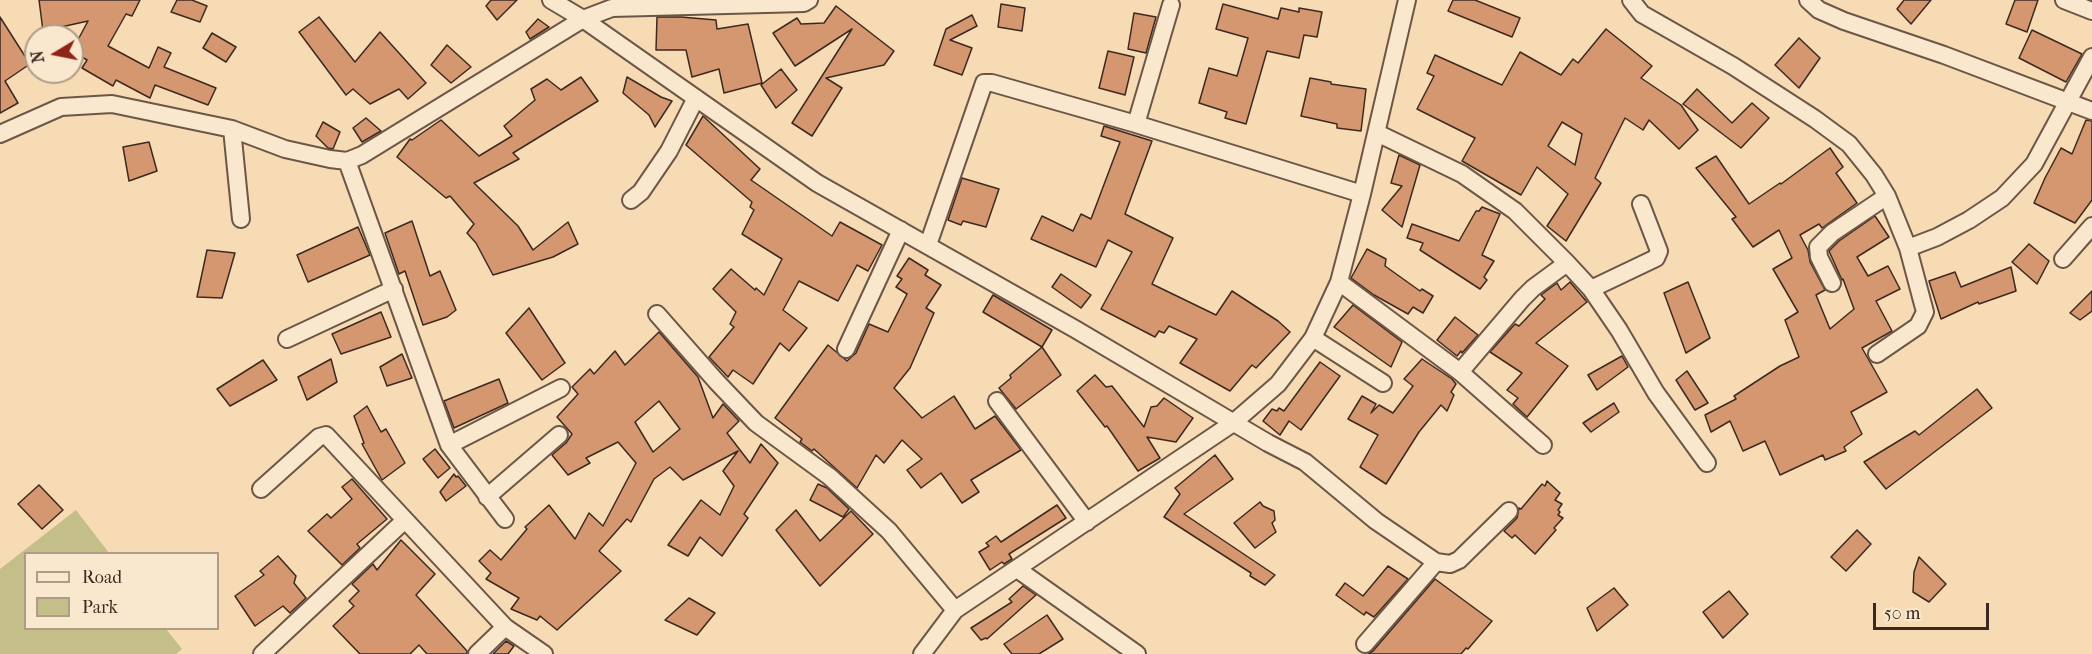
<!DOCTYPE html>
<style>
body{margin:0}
#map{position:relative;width:2092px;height:654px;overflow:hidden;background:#f7dbb4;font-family:"IM FELL French Canon",serif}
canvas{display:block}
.legend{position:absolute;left:24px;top:552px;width:195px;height:78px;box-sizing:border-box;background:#fae8ce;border:2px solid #ae9c89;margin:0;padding:8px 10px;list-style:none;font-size:18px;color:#3d2921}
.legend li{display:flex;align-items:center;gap:12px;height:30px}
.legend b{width:30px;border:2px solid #ae9c89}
.north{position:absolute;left:24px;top:24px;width:60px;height:60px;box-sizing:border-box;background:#fae8ce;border:2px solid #ae9c89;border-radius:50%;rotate:260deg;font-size:16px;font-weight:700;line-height:24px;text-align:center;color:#3d2921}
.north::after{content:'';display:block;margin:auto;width:21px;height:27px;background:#8f2418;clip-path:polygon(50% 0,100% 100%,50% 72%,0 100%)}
.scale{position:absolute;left:1873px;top:603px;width:116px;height:27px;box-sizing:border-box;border:3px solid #3d2921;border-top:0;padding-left:8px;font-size:18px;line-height:21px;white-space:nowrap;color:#3d2921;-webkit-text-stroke:4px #fae8ce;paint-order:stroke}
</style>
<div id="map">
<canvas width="2092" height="654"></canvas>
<ul class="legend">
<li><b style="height:8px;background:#fae8ce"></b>Road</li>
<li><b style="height:16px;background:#c4be88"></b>Park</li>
</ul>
<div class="north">N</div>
<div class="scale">50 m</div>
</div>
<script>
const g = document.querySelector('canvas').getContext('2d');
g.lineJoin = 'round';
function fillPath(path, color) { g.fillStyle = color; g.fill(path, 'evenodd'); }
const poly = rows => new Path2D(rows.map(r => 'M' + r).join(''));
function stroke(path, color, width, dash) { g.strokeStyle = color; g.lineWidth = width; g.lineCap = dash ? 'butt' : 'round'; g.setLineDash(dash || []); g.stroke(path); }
const green = poly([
 [76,510,109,553,26,554,26,628,166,629,182,649,176,654,0,654,0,569]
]);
const building = poly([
 [39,0,140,0,132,16,126,14,108,46,149,68,158,47,171,53,164,67,216,88,208,105,155,85,150,98,116,80,113,86,82,68,87,60,72,51,88,21,43,31,39,0],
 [177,0,192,0,207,6,200,22,171,12,177,0],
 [491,0,517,0,497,20,486,6,491,0],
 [1453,0,1475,0,1520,18,1512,37,1448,11,1453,0],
 [1904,0,1931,0,1911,24,1897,9,1904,0],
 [2015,0,2038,0,2027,32,2006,24,2015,0],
 [1001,4,1025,8,1022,31,998,27,1001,4],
 [1223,4,1278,19,1281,8,1299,12,1299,8,1322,12,1317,37,1304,35,1299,58,1267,51,1246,124,1225,118,1227,112,1199,103,1209,68,1237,76,1248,38,1216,29,1223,4],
 [836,6,894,51,884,65,826,78,842,88,812,136,792,123,852,29,795,66,773,33,797,18,801,24,824,23,836,6],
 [1134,13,1156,17,1146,53,1128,49,1134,13],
 [972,15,977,26,950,40,972,48,962,75,934,65,946,29,972,15],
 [0,17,30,64,5,81,18,103,0,113,0,17],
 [319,17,355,62,380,32,426,83,408,99,399,89,370,104,353,89,346,95,299,32,319,17],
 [657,17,681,17,716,20,717,29,748,24,762,83,724,93,719,69,692,77,686,50,656,50,657,17],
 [538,19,549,27,530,39,526,32,538,19],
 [1606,29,1652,66,1641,78,1681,105,1698,130,1679,149,1649,120,1643,130,1625,118,1595,178,1601,183,1566,241,1547,226,1568,194,1537,167,1521,195,1462,161,1475,138,1417,109,1434,76,1427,73,1435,55,1502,85,1520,52,1561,75,1573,59,1578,63,1606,29],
 [1562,122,1582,134,1575,165,1548,146,1562,122],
 [2032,30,2082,54,2066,82,2019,58,2032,30],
 [212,33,236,47,226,62,203,48,212,33],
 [1799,38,1820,58,1799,88,1775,65,1799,38],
 [447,45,471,67,451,83,431,65,447,45],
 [1108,51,1134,57,1125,95,1099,88,1108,51],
 [781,69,797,90,776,108,761,85,781,69],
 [581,77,598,101,513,153,519,159,474,183,518,226,533,250,568,222,578,244,553,257,493,275,476,243,467,233,474,224,450,196,446,198,397,157,410,139,412,140,441,120,479,156,512,136,504,126,535,100,531,89,547,79,561,90,581,77],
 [627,77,661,97,672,101,655,127,649,115,623,93,627,77],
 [1310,78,1331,82,1331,84,1366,89,1361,131,1337,128,1337,124,1301,116,1310,78],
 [1697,89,1732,123,1752,103,1769,118,1741,148,1683,104,1697,89],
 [703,116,760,169,751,180,832,236,840,222,882,245,868,271,857,265,838,301,799,281,783,310,807,328,789,351,780,343,753,384,733,370,728,377,709,357,734,327,730,324,736,312,713,289,731,269,755,290,756,288,764,295,782,259,742,234,754,210,750,207,752,202,686,145,703,116],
 [366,118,381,131,362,142,353,128,366,118],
 [2086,120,2092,121,2092,200,2075,223,2034,203,2045,178,2061,148,2072,154,2086,120],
 [323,122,340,132,333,149,328,148,316,136,323,122],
 [1104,126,1152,141,1125,214,1173,238,1152,284,1216,315,1232,291,1278,321,1290,332,1256,368,1252,365,1230,391,1180,363,1197,339,1169,326,1164,333,1159,331,1155,337,1101,309,1132,252,1108,240,1096,267,1031,239,1042,216,1073,231,1081,214,1091,219,1120,142,1101,136,1104,126],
 [149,142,157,171,129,181,123,147,149,142],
 [1830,148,1843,167,1836,173,1857,203,1822,228,1819,224,1800,235,1808,250,1810,262,1825,290,1816,295,1830,329,1854,309,1843,279,1842,280,1829,251,1839,241,1875,216,1889,237,1857,257,1868,276,1888,266,1900,289,1876,301,1892,331,1862,348,1887,392,1851,412,1862,434,1844,447,1846,451,1825,460,1823,455,1780,475,1765,441,1743,451,1730,421,1711,432,1705,415,1736,399,1734,396,1780,366,1799,357,1785,320,1798,312,1773,269,1792,258,1779,230,1753,247,1732,219,1736,217,1696,168,1716,156,1749,204,1780,183,1781,184,1830,148],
 [1399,155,1420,165,1402,227,1382,210,1402,186,1391,183,1399,155],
 [962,178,999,189,986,227,963,221,961,225,948,220,962,178],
 [1482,207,1500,214,1482,255,1494,261,1484,277,1487,280,1480,289,1420,250,1423,243,1407,238,1412,224,1459,241,1476,211,1479,211,1482,207],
 [412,221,430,276,440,271,456,310,447,317,423,325,405,271,399,274,385,233,412,221],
 [358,227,370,255,308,282,297,255,358,227],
 [2029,244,2049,261,2037,284,2012,262,2029,244],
 [1367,249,1386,259,1385,266,1420,291,1422,289,1433,296,1423,313,1413,307,1408,314,1374,295,1351,278,1367,249],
 [207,250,235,253,222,298,197,297,207,250],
 [909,258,928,270,925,275,941,285,926,308,934,313,910,368,894,388,922,418,954,396,975,429,995,416,1021,450,971,480,979,492,962,503,941,473,921,488,907,470,922,459,902,440,884,463,876,455,857,488,814,449,812,451,800,442,802,439,775,418,828,345,847,361,856,353,869,324,888,332,907,294,896,287,902,279,897,276,909,258],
 [2011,267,2016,291,1979,304,1978,302,1941,319,1929,281,1955,272,1961,287,2011,267],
 [1061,274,1091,295,1081,308,1052,287,1061,274],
 [1570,282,1587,302,1536,343,1568,366,1527,417,1513,404,1518,398,1507,390,1522,373,1490,352,1515,324,1519,326,1545,299,1541,295,1557,283,1561,290,1570,282],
 [1688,282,1710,338,1686,353,1664,293,1688,282],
 [2092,291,2092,311,2080,320,2070,313,2092,291],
 [993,295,1052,330,1042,347,1061,375,1016,409,999,388,1011,378,1010,375,1042,347,983,312,993,295],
 [1353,305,1402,342,1391,367,1334,327,1353,305],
 [529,308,565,363,542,380,506,333,529,308],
 [381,312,391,337,341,354,332,334,381,312],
 [1455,317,1478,335,1462,353,1461,351,1457,356,1437,340,1455,317],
 [659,332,698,377,713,418,723,404,739,421,727,433,750,463,761,444,778,463,744,514,748,518,722,556,700,537,688,556,668,545,701,500,720,515,734,486,723,471,738,451,683,480,670,467,654,479,631,522,627,519,599,551,621,571,557,630,540,616,537,620,511,609,519,598,486,579,491,573,479,561,490,550,501,560,527,529,525,527,549,505,575,539,589,513,603,526,636,463,618,442,586,458,590,463,568,475,552,455,566,443,572,434,557,417,578,394,572,387,590,369,594,374,615,351,625,365,659,332],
 [659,401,680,429,653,452,635,422,659,401],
 [402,354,412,378,387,386,380,367,402,354],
 [1622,356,1628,367,1597,390,1588,375,1622,356],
 [331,359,337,382,307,400,298,377,331,359],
 [1422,359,1452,379,1456,384,1451,392,1454,395,1447,411,1441,405,1419,432,1386,484,1360,467,1378,435,1348,419,1362,396,1376,404,1371,413,1379,405,1393,413,1413,386,1404,379,1422,359],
 [263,360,277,380,230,406,217,389,263,360],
 [1320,362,1340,376,1301,430,1289,421,1280,435,1263,421,1272,409,1277,411,1279,408,1284,411,1320,362],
 [1687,371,1708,403,1695,410,1676,380,1687,371],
 [1095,375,1106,387,1112,386,1144,427,1151,407,1157,406,1164,398,1193,418,1176,442,1147,437,1160,458,1138,471,1107,426,1105,427,1077,391,1095,375],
 [499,379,508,403,454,428,444,401,499,379],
 [1977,389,1992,408,1886,489,1864,462,1915,431,1919,435,1977,389],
 [1614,403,1619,412,1591,432,1583,423,1614,403],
 [367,406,381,432,386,429,405,463,382,480,362,444,364,443,354,416,367,406],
 [435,449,450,468,438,478,423,459,435,449],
 [1215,455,1233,479,1184,514,1275,575,1265,585,1250,576,1251,573,1164,517,1180,494,1175,488,1215,455],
 [454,474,456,477,458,476,466,486,446,501,440,492,454,474],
 [352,479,387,519,357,544,360,548,342,565,308,531,327,514,331,518,352,499,342,487,352,479],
 [1547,481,1560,493,1555,500,1562,504,1558,510,1560,512,1558,515,1563,518,1554,528,1556,530,1535,554,1515,535,1512,538,1504,531,1517,518,1519,508,1521,509,1542,484,1545,486,1547,481],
 [818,484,827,488,849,509,843,517,810,500,818,484],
 [39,485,63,510,42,529,18,504,39,485],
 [1260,502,1263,506,1274,511,1275,520,1272,523,1276,532,1255,548,1234,523,1260,502],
 [1057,505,1066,518,1009,554,1012,559,1004,564,1002,562,990,570,979,552,989,546,986,543,996,536,1001,542,1057,505],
 [796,510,820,541,851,511,873,534,820,586,776,530,796,510],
 [1857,530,1871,544,1846,571,1831,557,1857,530],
 [401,540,435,574,416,595,467,651,467,654,427,654,419,645,410,654,360,654,333,626,354,606,349,601,359,591,352,584,373,564,377,570,401,540],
 [278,556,296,576,294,583,306,598,290,613,283,606,255,626,235,596,264,575,260,571,278,556],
 [1919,557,1946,584,1929,602,1913,592,1914,572,1919,557],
 [1388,566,1408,579,1374,617,1366,612,1364,615,1336,595,1345,583,1363,596,1388,566],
 [1435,579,1492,621,1468,649,1466,648,1461,654,1368,654,1373,651,1435,579],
 [1023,586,1036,595,987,639,986,638,981,640,971,628,1012,602,1009,599,1023,586],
 [1614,588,1628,605,1597,631,1587,608,1614,588],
 [1729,591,1748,614,1723,638,1703,612,1729,591],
 [689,598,715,613,697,635,665,620,689,598],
 [1047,615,1063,639,1039,654,1012,654,1004,644,1047,615],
 [506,641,514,646,508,654,493,654,506,641]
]);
const street = poly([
 [551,0,583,19,817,183,1075,329,1268,443,1305,462,1376,521,1436,562,1450,564,1459,560,1509,511],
 [1631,0,1642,14,1733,66,1815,119,1849,144,1874,175,1887,196,1908,248,1925,312,1918,326,1877,354],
 [1808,0,1819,10,1844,21,1944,55,2092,111],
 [2064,0,2092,11],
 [1136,124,1171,5],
 [232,129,241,219],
 [1377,133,1462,174,1515,211,1567,263,1591,289,1619,330,1656,393,1707,463],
 [0,134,61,107,112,104,232,129,285,149,330,159,347,161,362,155,583,19,612,8,804,3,809,0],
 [347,161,449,445,505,519],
 [631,200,641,192,669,151,696,98],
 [928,245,984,83,992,83,1136,124,1362,194],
 [1908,248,1937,237,1969,220,2002,198,2034,164,2092,57],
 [2063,259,2092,226],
 [1339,282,1460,372,1543,445],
 [1832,283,1819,257,1818,247,1832,233,1887,196],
 [1591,289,1656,258,1659,251,1641,204],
 [657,314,716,381,756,423,830,477,889,531,955,610],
 [1313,338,1383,383],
 [287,339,394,289],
 [846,349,901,230],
 [1460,372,1522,299,1533,288,1567,263],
 [997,401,1087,522],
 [449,445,561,388],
 [261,489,319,437,326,435,505,627,544,654],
 [487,497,559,435],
 [1017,569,1137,654],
 [1365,644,1436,562],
 [262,654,405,520],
 [477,654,505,627],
 [922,654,955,610,1233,423,1278,384,1313,338,1339,282,1362,194,1407,0]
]);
fillPath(green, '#c4be88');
fillPath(building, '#d5976f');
stroke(building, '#3d2921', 1.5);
stroke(street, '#6c5646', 20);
stroke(street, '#fae8ce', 16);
</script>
